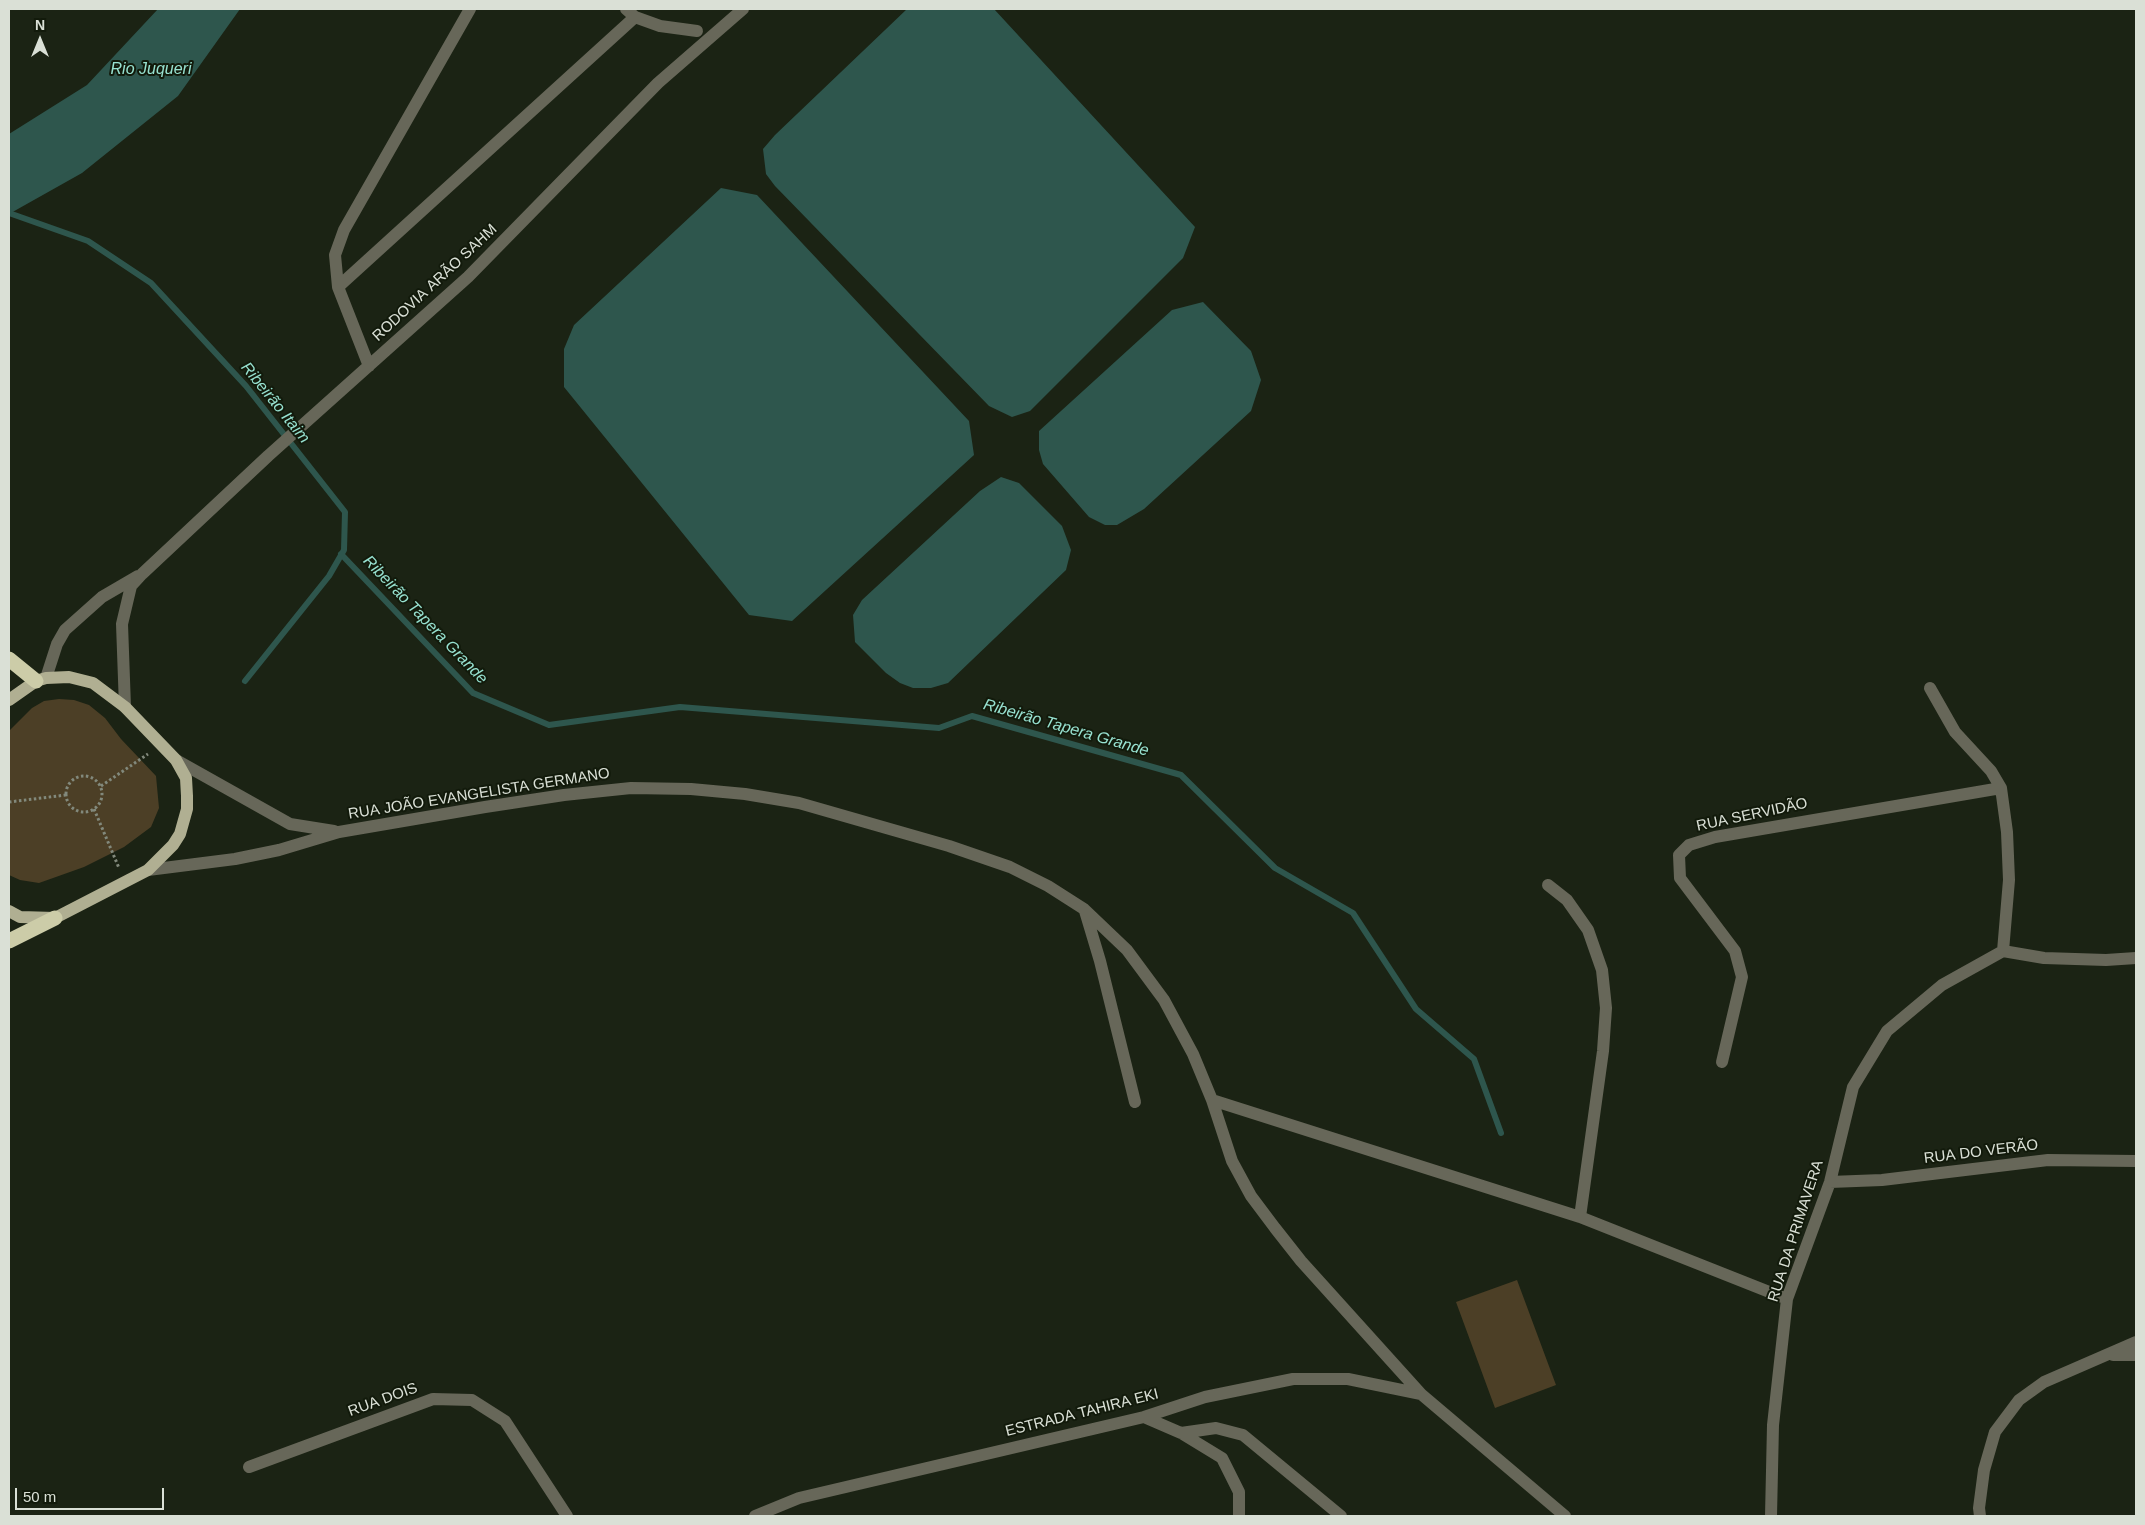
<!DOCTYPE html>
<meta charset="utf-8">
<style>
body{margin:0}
#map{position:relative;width:2145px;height:1525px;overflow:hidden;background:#1b2314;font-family:Arial,sans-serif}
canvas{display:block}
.frame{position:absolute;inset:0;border:10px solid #dae0d6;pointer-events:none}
.north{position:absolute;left:15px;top:15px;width:50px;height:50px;-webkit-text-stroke:4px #121a0b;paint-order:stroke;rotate:0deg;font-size:14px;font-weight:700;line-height:20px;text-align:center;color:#dae0d6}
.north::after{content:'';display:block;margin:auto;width:18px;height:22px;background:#dae0d6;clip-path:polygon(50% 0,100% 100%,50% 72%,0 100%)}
.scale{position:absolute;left:15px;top:1488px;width:149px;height:22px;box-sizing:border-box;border:2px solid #dae0d6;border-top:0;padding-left:6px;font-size:15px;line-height:18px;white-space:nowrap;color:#dae0d6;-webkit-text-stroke:4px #121a0b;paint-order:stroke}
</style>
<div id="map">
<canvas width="2145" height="1525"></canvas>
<div class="frame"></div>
<div class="north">N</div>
<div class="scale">50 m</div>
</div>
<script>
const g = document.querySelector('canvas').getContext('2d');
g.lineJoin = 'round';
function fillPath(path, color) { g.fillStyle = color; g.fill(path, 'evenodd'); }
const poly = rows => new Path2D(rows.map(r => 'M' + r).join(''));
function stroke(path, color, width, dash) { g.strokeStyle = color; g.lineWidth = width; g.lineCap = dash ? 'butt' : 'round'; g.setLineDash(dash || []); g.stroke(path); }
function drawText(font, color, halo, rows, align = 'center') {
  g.font = font + ' Arial,sans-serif'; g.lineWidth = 4; g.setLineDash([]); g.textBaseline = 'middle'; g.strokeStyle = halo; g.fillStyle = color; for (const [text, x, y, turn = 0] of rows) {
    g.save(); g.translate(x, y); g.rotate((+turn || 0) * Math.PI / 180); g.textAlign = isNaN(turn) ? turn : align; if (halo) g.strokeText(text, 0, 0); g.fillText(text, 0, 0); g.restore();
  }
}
const green = poly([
 [59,699,74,700,89,705,105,718,121,739,156,776,159,808,151,827,124,847,84,867,39,883,20,880,9,875,9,731,32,708,44,701],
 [1517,1280,1556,1385,1495,1408,1456,1302]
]);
const water = poly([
 [158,9,240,9,178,96,82,173,9,214,9,134,87,85],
 [907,9,994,9,1195,227,1183,258,1030,411,1012,417,989,406,775,186,766,174,763,149,775,135],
 [721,188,757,195,969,421,974,455,792,621,749,615,564,387,564,349,574,325],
 [1203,302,1251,351,1261,380,1251,411,1144,509,1117,525,1105,525,1089,517,1043,464,1039,450,1039,431,1172,310],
 [1001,477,1019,483,1062,526,1071,550,1066,570,948,683,931,688,913,688,900,683,886,673,855,642,853,615,862,600,980,491]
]);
const stream = poly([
 [9,213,88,241,151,283,246,386,345,512,344,550,329,576,245,681],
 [341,554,473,693,549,725,680,707,939,728,972,716,1181,775,1275,868,1353,913,1416,1009,1474,1059,1501,1133]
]);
const path = poly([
 '66 794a18 18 0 1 1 36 0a18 18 0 1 1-36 0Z',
 [101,786,148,754],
 [9,802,66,795],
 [94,809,119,868]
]);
const minor = poly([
 [626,9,635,17,660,26,697,31],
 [338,287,635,17],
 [369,366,338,287,335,255,344,230,470,9],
 [46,678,57,644,65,630,102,597,138,576],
 [1930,688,1955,732,1991,771,2001,788,2007,832,2009,880,2003,951],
 [125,707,122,624,131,586,142,574,268,456,468,277,658,83,743,9],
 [176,760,290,824,334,831],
 [148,870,235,859,279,850,339,832,485,807,564,795,631,788,691,789,745,794,799,803,949,846,1010,867,1048,886,1084,909,1127,950,1164,1000,1193,1054,1212,1100,1232,1161,1251,1196,1275,1228,1301,1261,1421,1394,1565,1516],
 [1548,885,1567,900,1588,930,1602,970,1606,1008,1603,1051,1580,1217],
 [1085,911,1100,961,1135,1102],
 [1722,1062,1742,977,1735,951,1680,878,1679,855,1689,845,1715,837,2001,788],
 [1212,1100,1580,1217,1787,1299],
 [1830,1182,1882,1180,2048,1160,2136,1161],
 [2113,1355,2136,1355],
 [1144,1417,1181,1433,1222,1458,1239,1492,1239,1516],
 [1181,1433,1216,1428,1243,1435,1341,1516],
 [249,1467,433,1399,472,1400,505,1421,567,1516],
 [755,1516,799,1498,1144,1417,1205,1397,1293,1379,1348,1379,1421,1394],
 [1771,1516,1773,1425,1787,1299,1830,1182,1853,1087,1887,1031,1942,985,2003,951,2044,958,2106,960,2136,958],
 [1980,1516,1979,1508,1984,1470,1995,1432,2019,1400,2044,1382,2136,1342]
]);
const major = poly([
 [9,700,36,681,46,678,69,677,93,683,125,707,176,760,186,778,187,796,187,809,180,834,173,845,148,870,55,918,20,917,9,911]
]);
const highway = poly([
 [9,659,36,681],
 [9,941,55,918]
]);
const streetNames = [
 ["RODOVIA ARÃO SAHM",435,283,-43],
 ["RUA JOÃO EVANGELISTA GERMANO",479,794,-9],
 ["RUA SERVIDÃO",1752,815,-12],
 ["RUA DO VERÃO",1981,1152,-7],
 ["RUA DA PRIMAVERA",1796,1231,-72],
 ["RUA DOIS",383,1400,-20],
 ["ESTRADA TAHIRA EKI",1082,1413,-14]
];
const waterNames = [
 ["Rio Juqueri",151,70],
 ["Ribeirão Itaim",275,403,51],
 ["Ribeirão Tapera Grande",425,620,46],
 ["Ribeirão Tapera Grande",1066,728,16]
];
fillPath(green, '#4c3f26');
fillPath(water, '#2e564d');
stroke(stream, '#2e564d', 6);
stroke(path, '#82897c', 3, [2.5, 2.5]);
stroke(minor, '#676759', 12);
stroke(major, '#b0af92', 12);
stroke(highway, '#cccca8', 15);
drawText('15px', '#dae0d6', '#121a0b', streetNames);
drawText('italic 16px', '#97e1d0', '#121a0b', waterNames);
</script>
